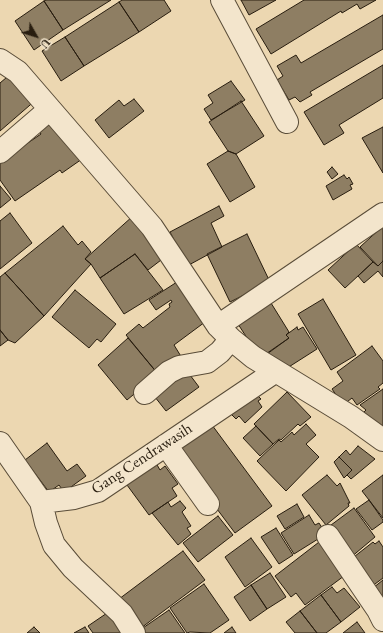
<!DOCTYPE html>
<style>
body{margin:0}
#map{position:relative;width:383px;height:633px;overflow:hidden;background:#ecd7b1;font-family:"EB Garamond",serif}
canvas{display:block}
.north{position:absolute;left:16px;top:16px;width:40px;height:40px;-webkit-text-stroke:3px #f3e5cc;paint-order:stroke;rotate:129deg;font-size:11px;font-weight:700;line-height:16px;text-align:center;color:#281d0f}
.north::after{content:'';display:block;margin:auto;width:14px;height:18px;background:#281d0f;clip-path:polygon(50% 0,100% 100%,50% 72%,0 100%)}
</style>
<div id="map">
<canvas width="383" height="633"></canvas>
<div class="north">U</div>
</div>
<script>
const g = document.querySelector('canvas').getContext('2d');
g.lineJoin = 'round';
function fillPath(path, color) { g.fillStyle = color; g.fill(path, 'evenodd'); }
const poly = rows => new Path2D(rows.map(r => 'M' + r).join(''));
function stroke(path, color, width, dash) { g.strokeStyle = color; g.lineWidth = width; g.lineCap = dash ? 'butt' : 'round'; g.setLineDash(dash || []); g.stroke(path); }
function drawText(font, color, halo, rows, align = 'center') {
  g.font = font + ' "EB Garamond",serif'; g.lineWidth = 4; g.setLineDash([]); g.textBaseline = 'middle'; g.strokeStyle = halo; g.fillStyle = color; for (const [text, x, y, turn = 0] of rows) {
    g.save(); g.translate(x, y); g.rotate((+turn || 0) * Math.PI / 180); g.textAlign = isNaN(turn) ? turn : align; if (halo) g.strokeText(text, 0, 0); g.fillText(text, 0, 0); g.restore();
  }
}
const building = poly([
 [46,0,111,0,63,30,44,1,46,0],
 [122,0,164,0,171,11,139,32,119,2,122,0],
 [241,0,276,0,249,15,241,0],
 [304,0,376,0,360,9,357,4,342,13,341,11,271,54,256,29,304,0],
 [44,1,63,30,34,50,15,21,44,1],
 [119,2,139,32,84,66,65,37,119,2],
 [383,15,383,49,310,92,312,95,300,102,295,97,289,100,277,80,283,76,277,66,296,55,301,63,383,15],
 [65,37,84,66,61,81,42,51,65,37],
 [383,65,383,98,339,125,344,133,324,145,304,112,383,65],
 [13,72,37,99,0,131,0,83,13,72],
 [231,81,245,100,211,120,204,109,213,103,208,95,231,81],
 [134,99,144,111,109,138,95,120,119,100,124,106,134,99],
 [241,101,264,136,236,154,228,151,209,122,241,101],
 [52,121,82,159,62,173,60,170,15,201,0,180,0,162,41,134,39,131,52,121],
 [383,127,383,173,362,138,383,127],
 [228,151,236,154,255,187,230,202,207,164,228,151],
 [332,167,338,174,332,179,327,172,332,167],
 [344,175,347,179,349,177,353,184,350,185,352,189,333,200,326,186,344,175],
 [0,186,11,199,0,208,0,186],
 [219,206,224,216,211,223,222,247,187,266,170,232,219,206],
 [10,213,32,243,0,269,0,221,10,213],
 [133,216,165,257,148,270,135,254,100,278,91,264,85,259,133,216],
 [63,226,78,245,82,241,91,252,85,259,91,264,44,316,5,273,63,226],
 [383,226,383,261,378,266,360,247,383,226],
 [247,234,270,282,230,302,207,254,247,234],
 [356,244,373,262,345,288,328,270,356,244],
 [135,254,163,290,124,314,100,278,135,254],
 [383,261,383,277,378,271,364,283,358,276,373,262,378,266,383,261],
 [5,273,44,316,15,343,8,340,0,330,0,277,5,273],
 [177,282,205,322,174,345,182,358,158,374,126,335,139,324,143,328,170,307,169,304,172,302,171,300,156,310,149,300,177,282],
 [75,290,116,324,101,342,97,339,89,348,52,317,75,290],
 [323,299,356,355,331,370,298,314,323,299],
 [271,303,289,332,286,335,289,338,260,358,238,324,271,303],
 [297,327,298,330,303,327,317,349,284,370,267,354,289,338,286,335,297,327],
 [0,330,8,340,0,346,0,330],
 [128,338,158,374,127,400,98,365,128,338],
 [372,346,383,361,383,383,378,387,380,389,357,405,352,398,343,405,332,389,343,381,337,372,372,346],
 [184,367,199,387,166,411,151,392,184,367],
 [383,389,383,430,364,412,366,410,360,405,383,389],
 [287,392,311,417,300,426,298,424,281,440,279,439,273,444,254,424,287,392],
 [256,394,261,399,258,401,262,407,245,423,239,416,236,419,231,414,256,394],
 [209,421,272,506,235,533,172,449,209,421],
 [306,424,316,435,306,444,319,457,286,491,257,461,279,440,281,442,292,432,294,435,306,424],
 [256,426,273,444,260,456,243,438,256,426],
 [47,443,67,471,77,464,86,476,64,492,59,485,49,492,25,460,47,443],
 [358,446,375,459,351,479,347,475,352,470,339,457,346,450,350,455,358,446],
 [339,457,352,470,344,478,334,462,339,457],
 [156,463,160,470,165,466,178,484,172,488,177,496,149,515,127,485,156,463],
 [327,475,337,486,340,483,350,503,348,503,349,506,326,525,302,495,327,475],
 [383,475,383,518,362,491,383,475],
 [369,500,383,520,383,522,372,530,356,509,369,500],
 [180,501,186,508,182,512,191,526,187,528,191,534,178,545,152,513,168,502,171,507,180,501],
 [297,504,304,517,285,529,277,516,297,504],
 [354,508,375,537,350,558,327,528,354,508],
 [309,515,315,525,319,523,326,534,294,554,281,533,309,515],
 [218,516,233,535,198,562,183,543,218,516],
 [276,528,293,555,279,564,261,537,276,528],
 [251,538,272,567,245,587,225,557,251,538],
 [323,539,348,573,305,605,296,593,291,597,275,576,323,539],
 [379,541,383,547,383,578,371,587,350,560,373,542,375,544,379,541],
 [183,551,205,580,141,628,119,599,183,551],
 [270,573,286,597,267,609,251,585,270,573],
 [383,580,383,601,373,588,383,580],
 [204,584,229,620,210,633,190,632,187,633,170,608,204,584],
 [251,585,267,609,250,621,234,597,251,585],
 [332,587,337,593,344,588,360,607,341,622,321,595,332,587],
 [321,595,341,622,326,633,317,633,300,611,321,595],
 [113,609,129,633,93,633,88,626,113,609],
 [169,610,185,633,142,633,140,630,169,610],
 [300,611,317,633,295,633,286,622,300,611],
 [357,622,365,633,343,633,357,622],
 [34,627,40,633,27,633,34,627],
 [85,627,89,633,74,633,85,627],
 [232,627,236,633,224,633,232,627]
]);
const street = poly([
 [222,0,287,122],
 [0,60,18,72,152,227,218,326,231,339,253,357,351,417,383,440],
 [0,152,50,109],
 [218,326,383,214],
 [145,393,169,372,179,367,207,362,220,352,231,339],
 [0,443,41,502,74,498,98,491,276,371],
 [166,445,208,504],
 [41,502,46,523,54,545,73,568,122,614,134,633],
 [328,536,378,610,383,620]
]);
const streetNames = [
 ["Gang Cendrawasih",142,459,-33]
];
fillPath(building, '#8e7e63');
stroke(building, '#281d0f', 1);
stroke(street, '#594c38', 24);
stroke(street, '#f3e5cc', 22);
drawText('16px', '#281d0f', '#f3e5cc', streetNames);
</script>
